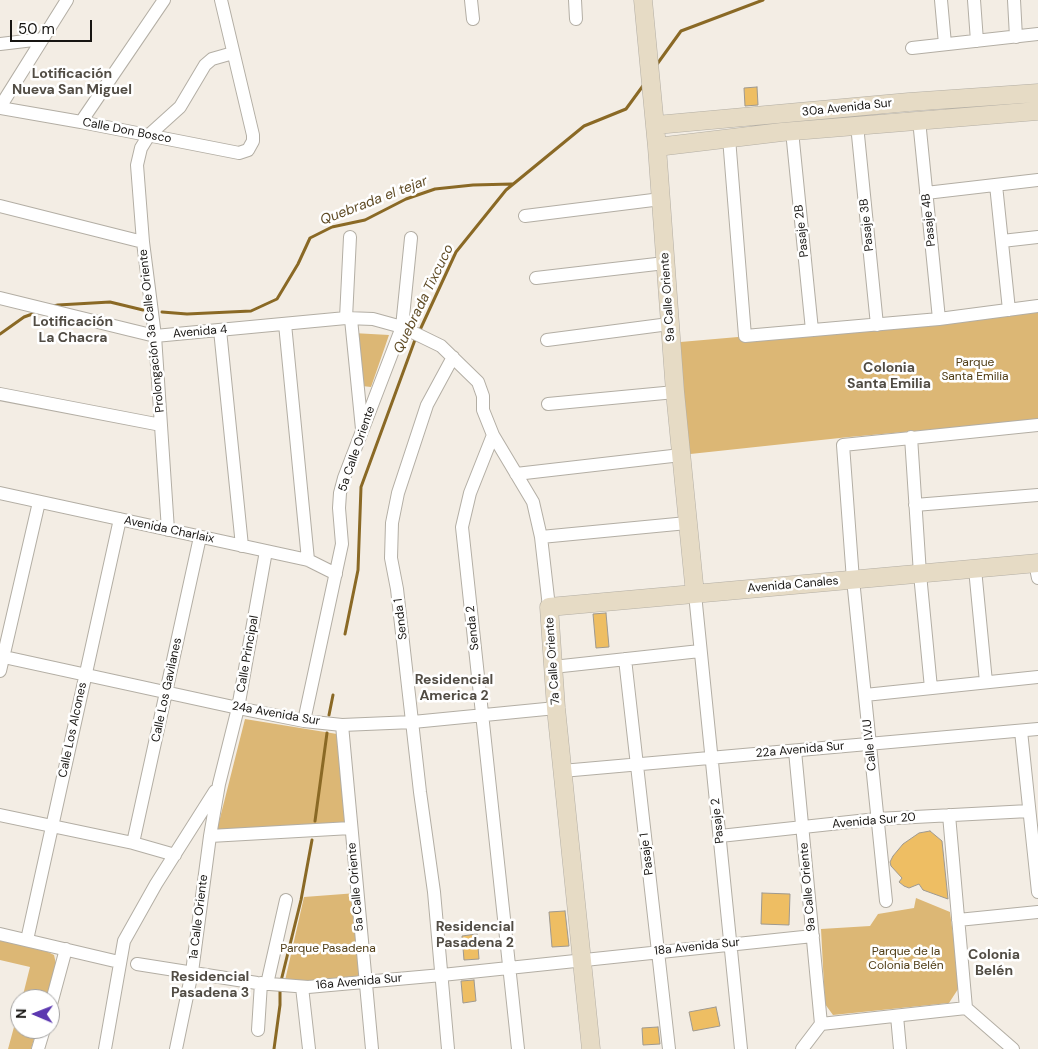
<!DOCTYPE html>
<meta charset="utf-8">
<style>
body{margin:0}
#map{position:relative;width:1038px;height:1049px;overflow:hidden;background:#f3ede4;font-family:"DM Sans",sans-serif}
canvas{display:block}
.north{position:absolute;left:10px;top:989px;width:50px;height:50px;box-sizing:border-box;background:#fff;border:1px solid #a2a1a0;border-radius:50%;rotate:271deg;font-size:14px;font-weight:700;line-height:20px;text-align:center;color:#171512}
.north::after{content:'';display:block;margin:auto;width:18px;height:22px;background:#5c38b0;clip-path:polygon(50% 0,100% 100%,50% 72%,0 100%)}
.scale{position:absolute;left:10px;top:20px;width:82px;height:22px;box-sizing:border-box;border:2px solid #171512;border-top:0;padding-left:6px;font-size:15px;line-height:18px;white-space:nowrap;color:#171512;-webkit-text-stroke:4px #fff;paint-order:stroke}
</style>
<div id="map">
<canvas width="1038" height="1049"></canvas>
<div class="north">N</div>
<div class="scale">50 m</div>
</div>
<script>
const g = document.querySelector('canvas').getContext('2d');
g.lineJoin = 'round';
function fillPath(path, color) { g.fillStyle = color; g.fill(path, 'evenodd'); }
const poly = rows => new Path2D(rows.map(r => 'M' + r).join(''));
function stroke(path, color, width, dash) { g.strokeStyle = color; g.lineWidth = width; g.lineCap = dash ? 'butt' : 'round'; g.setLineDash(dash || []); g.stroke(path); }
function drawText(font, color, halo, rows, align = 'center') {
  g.font = font + ' "DM Sans",sans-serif'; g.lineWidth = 5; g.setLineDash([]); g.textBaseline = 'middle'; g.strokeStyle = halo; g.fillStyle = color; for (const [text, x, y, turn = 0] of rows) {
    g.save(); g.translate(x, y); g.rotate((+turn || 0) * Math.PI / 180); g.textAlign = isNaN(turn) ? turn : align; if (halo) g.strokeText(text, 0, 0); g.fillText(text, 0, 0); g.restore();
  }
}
const green = poly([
 [1038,307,1038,420,849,437,681,455,669,343,853,327],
 [353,333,389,335,371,387,362,386],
 [245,719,337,734,346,823,217,830],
 [357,893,365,982,284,985,304,897],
 [916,898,950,912,960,986,949,1003,833,1015,825,1004,821,929,870,926,878,914,914,908],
 [0,939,48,952,54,955,56,964,46,999,22,999,30,967,0,960],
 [20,1005,20,1029,37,1029,31,1049,8,1049]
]);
const stream = poly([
 [655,67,681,31,763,0],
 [53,306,58,305,110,302,143,310],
 [162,312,187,314,251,311,277,299,298,264,310,238,332,227,365,220,406,199,435,189,473,185,512,184],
 [419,332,456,252,506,190,584,126,626,109,645,83],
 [0,334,24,317,38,312],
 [345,634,358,570,361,487,416,337],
 [329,715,333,695],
 [315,821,327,733],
 [281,981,301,900,312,840],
 [274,1049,280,1005,280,988]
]);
const building = poly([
 [757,87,758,105,745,106,744,88,757,87],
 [606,613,609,647,596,648,593,614,606,613],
 [930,831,942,841,948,899,923,890,919,884,909,888,904,886,899,882,902,878,891,866,890,862,893,856,903,844,919,833,930,831],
 [762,893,790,894,789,925,761,924,762,893],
 [565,911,569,946,552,947,549,912,565,911],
 [477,934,479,959,464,960,462,936,477,934],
 [474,980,476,1001,463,1003,461,981,474,980],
 [716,1007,720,1026,693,1031,689,1012,716,1007],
 [658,1027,660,1044,643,1045,642,1028,658,1027]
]);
const street = poly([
 [471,0,473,19],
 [575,0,576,19],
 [941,0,945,44],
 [974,0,977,41],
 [1014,0,1016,37],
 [0,44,42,39],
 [912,48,1038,34],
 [0,107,67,0],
 [0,108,81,122,239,153,248,150,253,141,253,135,221,0],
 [919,120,939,319],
 [81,122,164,0],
 [857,125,877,325],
 [792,131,812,330],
 [729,138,745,336,939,319,1038,306],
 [996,185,1009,310],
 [926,193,1038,180],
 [0,206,143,242],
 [525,216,661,199],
 [1002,241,1038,237],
 [536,278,665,263],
 [0,298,155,336,346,318,373,319,402,327,441,346,478,382,483,396,483,410,493,435,533,502,541,537,549,607],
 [346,318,350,237],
 [351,319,362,429],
 [285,324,308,560],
 [220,330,242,546],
 [547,340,669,324],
 [0,394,161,425],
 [548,404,675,392],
 [493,435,470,493,462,527,518,1049],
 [911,437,920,574,931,688],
 [516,474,681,455],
 [0,493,308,560,336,574],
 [915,505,1038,495],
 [168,530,155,336,143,242,137,165,141,148,149,135,180,107,205,65,212,59,233,53],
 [541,537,687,523],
 [1035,563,1038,578],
 [975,569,986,682],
 [853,580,843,445,1038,425],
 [854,589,886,901],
 [695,594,741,1049],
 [0,656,238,708,304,721,342,725,413,722,556,708],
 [625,659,669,1049],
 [553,667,700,651],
 [0,671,39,502],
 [865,695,1038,677],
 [304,721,342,544,339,508,340,493,344,478,402,327,411,238],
 [342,725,372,1049],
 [1021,731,1038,892],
 [795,751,821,1024],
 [562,771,1038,729],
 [0,815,133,843,175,855],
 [949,815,966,1008],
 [210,836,351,828],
 [720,836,877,819,1029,811],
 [133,843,200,537],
 [958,920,1038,912],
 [0,934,119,962],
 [27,940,120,519],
 [137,964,257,983,308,987,442,975,813,936],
 [267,984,286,900],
 [302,987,309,1049],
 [50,1008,66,949],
 [966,1008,1013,1049],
 [897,1016,900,1049],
 [821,1024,966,1008],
 [258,1030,261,983],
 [38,1049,44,1029],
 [105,1049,124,941,156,884,215,791],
 [176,1049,192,972,210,836,219,784,238,708,266,551],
 [448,1049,434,892,420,792,397,589,391,558,392,523,398,493,427,405,453,357],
 [802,1049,821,1024]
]);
const secondary = poly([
 [643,0,657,147,675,392,695,594],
 [656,125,909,102,1038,93],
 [657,147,782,132,1038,111],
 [591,1049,556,708,549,607,1038,563]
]);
const streetNames = [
 ["30a Avenida Sur",847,108,-6],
 ["Calle Don Bosco",127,131,11],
 ["Pasaje 4B",929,220,-96],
 ["Pasaje 3B",867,225,-96],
 ["Pasaje 2B",802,231,-96],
 ["9a Calle Oriente",668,297,-94],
 ["Prolongación 3a Calle Oriente",152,331,-96],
 ["Avenida 4",200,332,-5],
 ["5a Calle Oriente",357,449,-71],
 ["Avenida Charlaix",169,530,12],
 ["Avenida Canales",793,585,-5],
 ["Senda 1",401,619,-97],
 ["Senda 2",473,628,-96],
 ["Calle Principal",248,654,-80],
 ["7a Calle Oriente",553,661,-94],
 ["Calle Los Gavilanes",167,690,-78],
 ["24a Avenida Sur",276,714,10],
 ["Calle Los Alcones",73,730,-78],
 ["Calle I.V.U",870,745,-96],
 ["22a Avenida Sur",800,750,-5],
 ["Pasaje 2",718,821,-96],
 ["Avenida Sur 20",874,821,-5],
 ["Pasaje 1",647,854,-97],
 ["5a Calle Oriente",356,887,-95],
 ["9a Calle Oriente",808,887,-95],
 ["1a Calle Oriente",199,917,-83],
 ["18a Avenida Sur",697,947,-6],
 ["16a Avenida Sur",359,982,-5]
];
const parkNames = [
 ["Parque",975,363],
 ["Santa Emilia",975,377],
 ["Parque Pasadena",328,949],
 ["Parque de la",906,952],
 ["Colonia Belén",906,966]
];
const neighbourhoodNames = [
 ["Lotificación",72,74],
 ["Nueva San Miguel",72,90],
 ["Lotificación",73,322],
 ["La Chacra",73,338],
 ["Colonia",889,368],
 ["Santa Emilia",889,384],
 ["Residencial",454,680],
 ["America 2",454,696],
 ["Residencial",475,927],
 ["Pasadena 2",475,943],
 ["Colonia",994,955],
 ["Belén",994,971],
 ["Residencial",210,977],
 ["Pasadena 3",210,993]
];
const waterNames = [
 ["Quebrada el tejar",374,201,-21],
 ["Quebrada Tixcuco",424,299,-64]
];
fillPath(green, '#dcb775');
stroke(stream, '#8a6925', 3);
fillPath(building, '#eebe63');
stroke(building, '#9e9990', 1);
stroke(street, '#b3aea4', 14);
stroke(secondary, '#b3aea4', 19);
stroke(street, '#fff', 12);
stroke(secondary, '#e6dbc5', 18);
drawText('12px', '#171512', '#fff', streetNames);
drawText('12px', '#4f3c15', '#fff', parkNames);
drawText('bold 14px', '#514c44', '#fff', neighbourhoodNames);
drawText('italic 14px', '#604c26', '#fff', waterNames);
</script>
